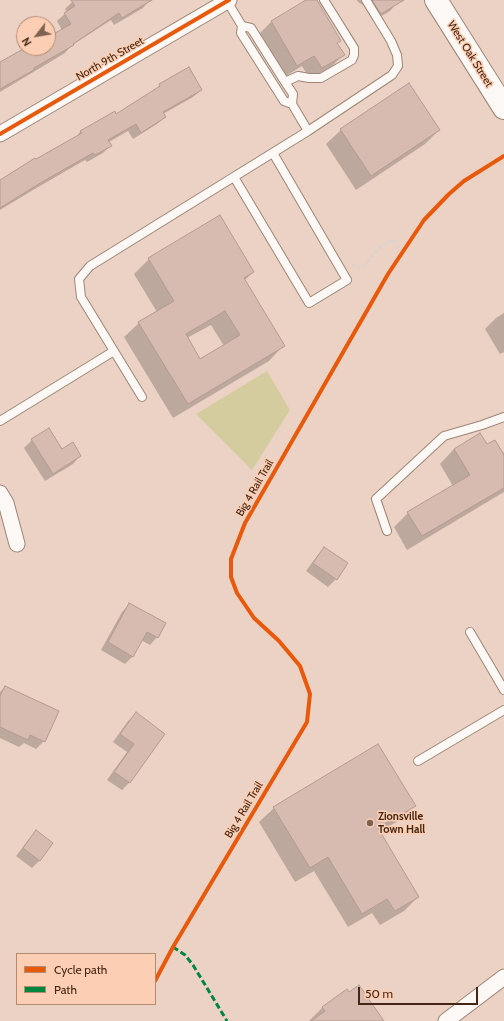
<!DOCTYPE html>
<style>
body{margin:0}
#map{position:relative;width:504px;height:1021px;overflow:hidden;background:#ebd2c4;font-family:Cabin,sans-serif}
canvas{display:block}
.legend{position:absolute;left:16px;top:953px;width:140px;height:52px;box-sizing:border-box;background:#fcceb3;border:1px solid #b28b73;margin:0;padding:5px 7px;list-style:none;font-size:12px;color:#432613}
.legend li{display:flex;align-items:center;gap:8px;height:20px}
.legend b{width:20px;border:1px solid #b28b73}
.north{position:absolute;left:16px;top:16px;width:40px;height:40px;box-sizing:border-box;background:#fcceb3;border:1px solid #b28b73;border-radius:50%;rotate:239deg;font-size:11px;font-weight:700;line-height:16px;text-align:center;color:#432613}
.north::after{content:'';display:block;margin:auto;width:14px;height:18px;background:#7e6251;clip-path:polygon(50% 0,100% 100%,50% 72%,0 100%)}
.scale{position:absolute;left:358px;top:987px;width:120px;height:18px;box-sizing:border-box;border:2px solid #432613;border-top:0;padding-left:5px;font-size:12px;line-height:14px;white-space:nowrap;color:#432613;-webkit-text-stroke:3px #fcceb3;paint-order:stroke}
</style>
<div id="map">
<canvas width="504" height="1021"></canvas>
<ul class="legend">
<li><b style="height:5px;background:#e8590c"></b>Cycle path</li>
<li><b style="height:5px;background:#00873e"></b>Path</li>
</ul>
<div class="north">N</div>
<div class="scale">50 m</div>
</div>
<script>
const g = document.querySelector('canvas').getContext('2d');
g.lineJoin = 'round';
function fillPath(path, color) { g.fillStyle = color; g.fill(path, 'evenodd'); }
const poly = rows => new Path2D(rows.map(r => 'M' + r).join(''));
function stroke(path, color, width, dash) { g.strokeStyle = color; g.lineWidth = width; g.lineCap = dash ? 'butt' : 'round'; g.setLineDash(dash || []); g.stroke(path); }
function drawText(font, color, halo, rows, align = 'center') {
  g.font = font + ' Cabin,sans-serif'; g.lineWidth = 3; g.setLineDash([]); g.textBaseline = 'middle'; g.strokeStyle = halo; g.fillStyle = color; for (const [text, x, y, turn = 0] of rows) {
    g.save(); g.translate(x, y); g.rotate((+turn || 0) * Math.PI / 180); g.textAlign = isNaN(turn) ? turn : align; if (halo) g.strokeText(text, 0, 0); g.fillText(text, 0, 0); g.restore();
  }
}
const green = poly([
 [267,371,290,410,252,470,196,414]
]);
const shadow = poly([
 [74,0,153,0,147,3,143,8,114,25,111,20,71,46,65,53,0,92,0,63,31,48,48,48,48,38,62,30,57,21,67,12,65,9],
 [308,0,315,0,336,43,343,55,332,66,310,79,302,66,286,76,260,33,271,22],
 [357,0,395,0,397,3,390,11,373,21,363,5,358,2],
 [160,85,201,90,193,97,163,114,165,117,157,124,133,139,128,131,109,142,111,145,103,153,87,162,85,160,33,190,0,210,0,181,74,139,81,131,116,115,154,91],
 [341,130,439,130,425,144,356,190,326,144],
 [149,259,253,272,244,281,283,346,269,361,173,418,124,337,139,323,157,312,134,274],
 [211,325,224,346,200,360,187,338],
 [504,313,504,352,500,354,485,329,496,318],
 [32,440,80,456,73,464,45,481,24,448],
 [487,446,502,454,504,452,504,492,407,550,394,527,408,513,453,486,440,464,454,449],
 [324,548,336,579,328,587,306,571,317,556],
 [130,604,157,637,150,645,141,640,133,656,125,664,101,650,122,612],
 [5,687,44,741,36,749,24,743,19,747,0,738,0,692],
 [136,714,164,734,130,782,122,790,107,780,127,752,113,742,128,721],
 [414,805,400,820,379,832,418,897,404,911,380,925,372,913,348,927,314,871,295,882,259,822,274,808],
 [36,832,40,860,32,868,16,856,29,839],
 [346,991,382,1021,309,1021,322,1008]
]);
const building = poly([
 [71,0,152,0,122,18,119,13,73,44,74,45,34,68,34,70,0,89,0,62,25,48,48,48,48,37,71,24,64,13,75,6,71,0],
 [306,0,317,0,341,41,337,43,345,55,322,68,314,56,297,66,271,21,306,0],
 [372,0,404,0,381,14,372,0],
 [189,67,202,90,163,112,166,117,141,133,136,124,108,140,112,146,95,155,93,153,42,182,0,208,0,180,35,158,36,159,82,133,80,131,115,111,116,114,160,86,159,84,189,67],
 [409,83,440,130,371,176,340,129,409,83],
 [220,215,254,272,244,278,285,346,188,404,138,322,174,301,148,258,220,215],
 [225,311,240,335,200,359,186,334,225,311],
 [49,428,62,449,73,442,81,456,53,474,31,439,49,428],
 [480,433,487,444,495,440,504,455,504,488,422,536,407,512,470,475,454,449,480,433],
 [324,547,348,563,337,580,313,563,324,547],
 [129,603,166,623,158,638,147,632,133,657,108,642,129,603],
 [5,686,59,711,45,742,30,735,28,740,0,727,0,696,5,686],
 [136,712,165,734,130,783,114,772,134,744,120,734,136,712],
 [378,744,416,806,378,828,419,897,395,911,387,899,362,914,328,857,310,868,273,807,378,744],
 [36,830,53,843,40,861,23,848,36,830],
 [359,985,384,1021,311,1021,325,1011,322,1007,347,989,349,992,359,985]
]);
const path = poly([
 [353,267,354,265,359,268,364,266,378,249,392,239,403,252]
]);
const service = poly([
 [227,1,242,26],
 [285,82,298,76,309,78,321,78,352,60,354,55,354,48,324,0],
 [308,131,392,75,398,66,397,55,391,41,366,0],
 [234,177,309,303,347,280,273,153],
 [142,397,81,297,79,279,90,266,308,131,292,104,293,94,285,82,251,28,242,26,241,33,284,101,292,104],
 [0,421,114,351],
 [387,531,376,499,444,436,482,425,504,417],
 [470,632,504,690],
 [418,761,504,710]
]);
const minor = poly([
 [0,134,229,0],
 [0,493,6,503,17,544],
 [446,1021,504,977]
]);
const secondary = poly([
 [436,0,504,108]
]);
const quiet = poly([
 [173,947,185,955,193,965,227,1021]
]);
const cycleway = poly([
 [0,134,229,0],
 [155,981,173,947,307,722,310,694,300,666,279,641,254,618,237,593,231,577,231,559,245,523,388,274,424,220,449,194,464,181,504,156]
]);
const markers = [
 [370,823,4,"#7e6251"]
];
const streetNames = [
 ["West Oak Street",470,54,58],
 ["North 9th Street",110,59,-30],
 ["Big 4 Rail Trail",255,488,-60],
 ["Big 4 Rail Trail",244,810,-59]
];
const poiNames = [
 ["Zionsville",378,817],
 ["Town Hall",378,830]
];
fillPath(green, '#d4cc9f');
fillPath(shadow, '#0003');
fillPath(building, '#d7bbb1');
stroke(building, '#b49a91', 1);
stroke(service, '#9d8676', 10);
stroke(minor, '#9d8676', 17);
stroke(secondary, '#9d8676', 24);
stroke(path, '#dcd3cd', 2.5, [4, 2]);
stroke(service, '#fcf8f6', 8);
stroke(minor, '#fcf8f6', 15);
stroke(secondary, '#fcf8f6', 22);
stroke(quiet, '#00873e', 3, [6, 3]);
stroke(cycleway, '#e8590c', 4);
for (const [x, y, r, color] of markers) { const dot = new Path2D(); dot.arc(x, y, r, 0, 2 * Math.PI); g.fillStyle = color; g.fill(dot); stroke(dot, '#fcceb3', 1.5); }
drawText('11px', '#432613', '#fcceb3', streetNames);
drawText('bold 11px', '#432613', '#fcceb3', poiNames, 'left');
</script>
